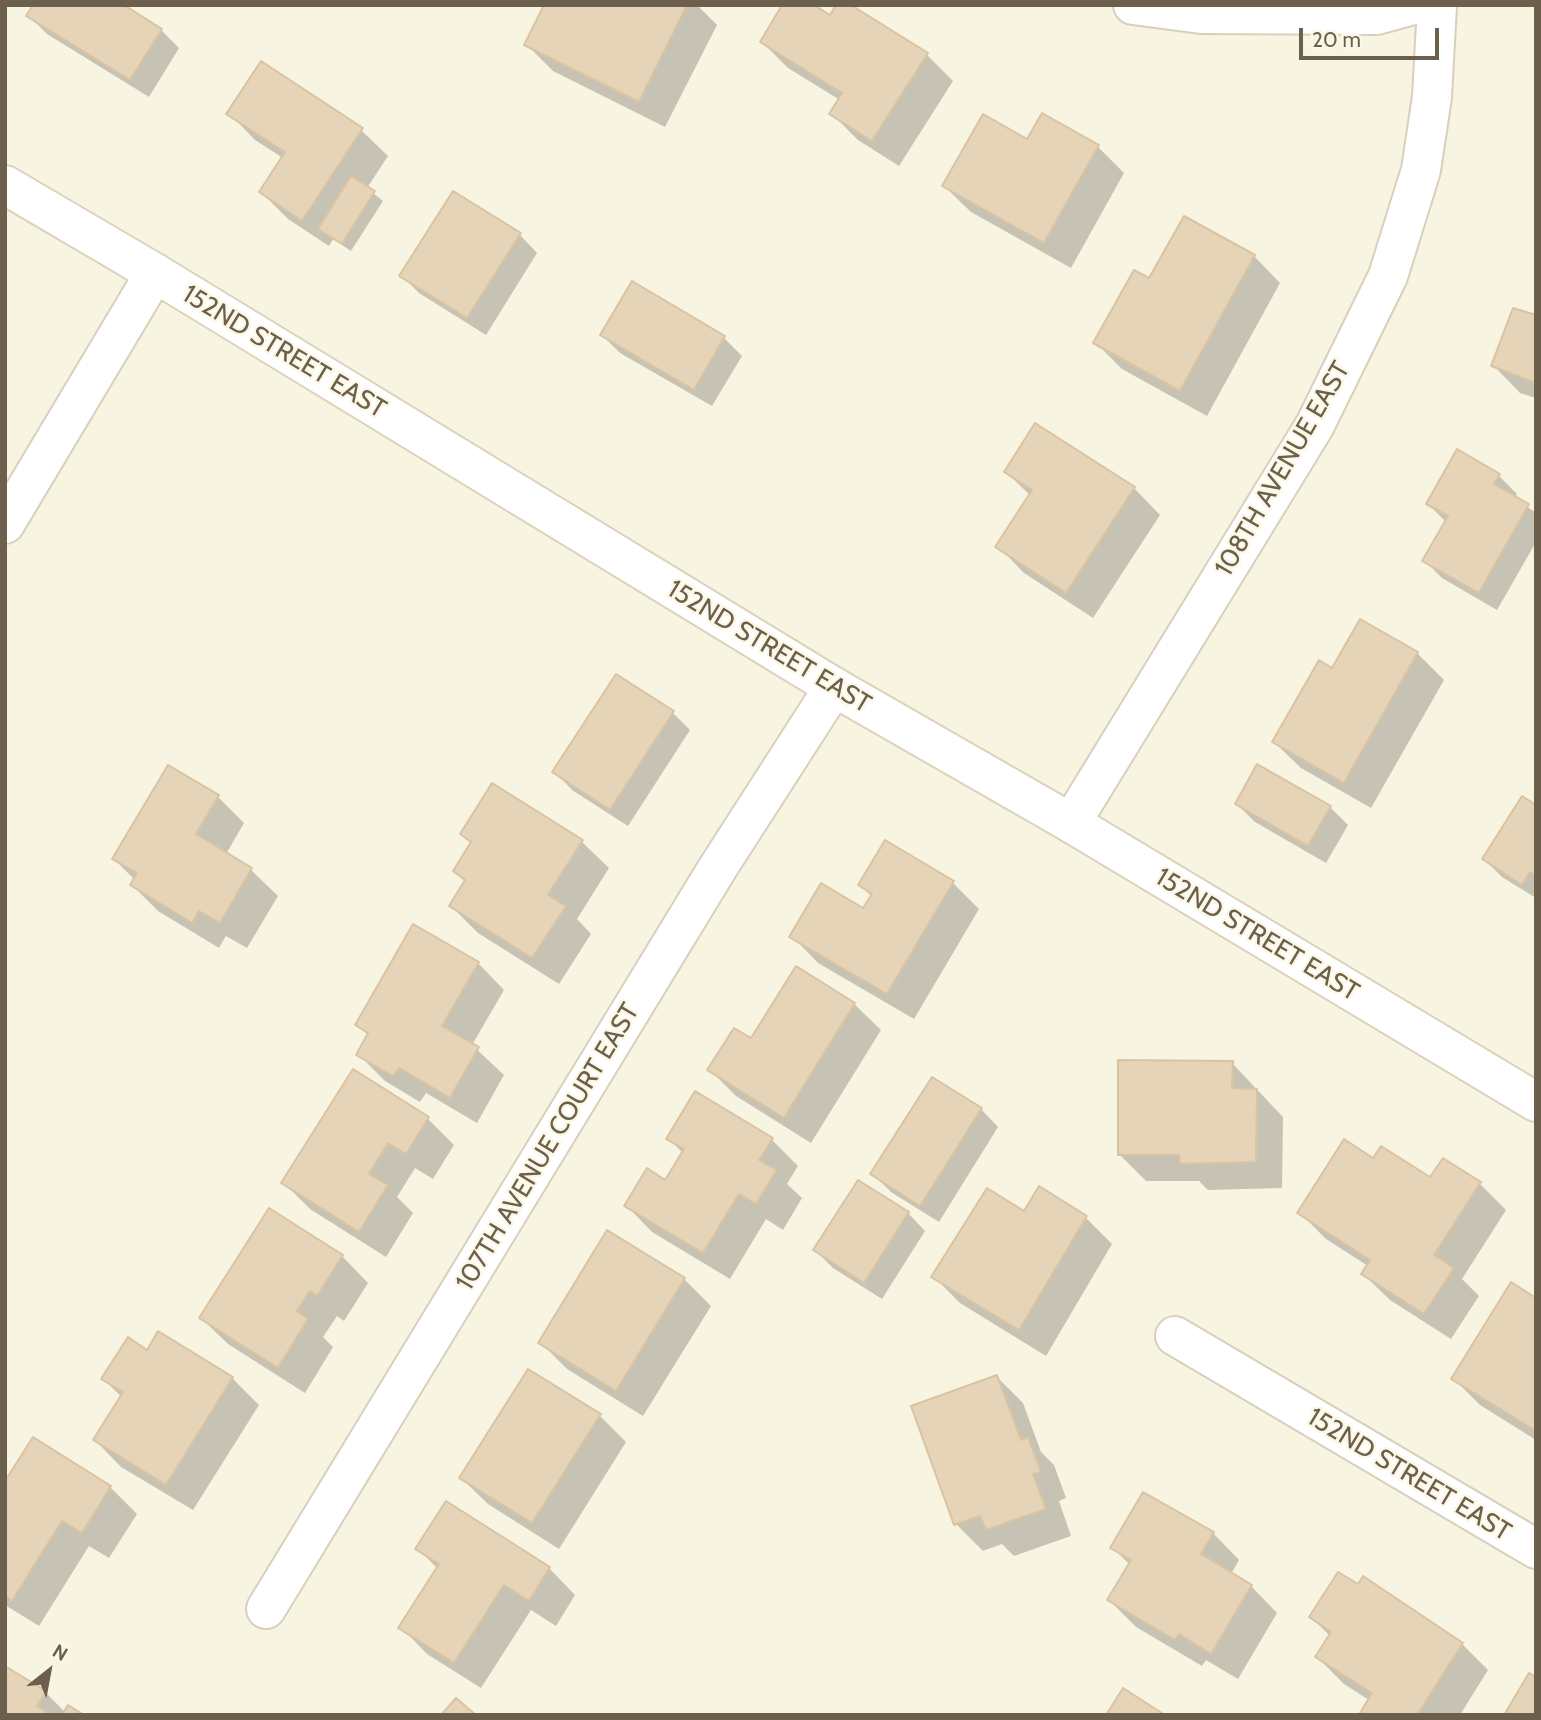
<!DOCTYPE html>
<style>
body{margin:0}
#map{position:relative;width:1541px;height:1720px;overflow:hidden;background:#f8f4e2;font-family:Cabin,sans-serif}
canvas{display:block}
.frame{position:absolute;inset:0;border:7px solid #6c5f4c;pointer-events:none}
.north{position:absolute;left:14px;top:1636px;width:70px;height:70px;-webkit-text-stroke:5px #fcf8e7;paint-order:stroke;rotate:31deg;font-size:19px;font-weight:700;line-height:28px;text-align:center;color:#6c5f4c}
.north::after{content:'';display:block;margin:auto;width:24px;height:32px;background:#6c5f4c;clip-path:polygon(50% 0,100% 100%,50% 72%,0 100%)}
.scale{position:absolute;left:1299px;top:28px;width:140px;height:32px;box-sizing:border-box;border:4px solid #6c5f4c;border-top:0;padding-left:9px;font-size:21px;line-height:24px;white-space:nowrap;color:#6c5f4c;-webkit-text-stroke:5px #fcf8e7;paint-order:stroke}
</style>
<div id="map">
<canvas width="1541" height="1720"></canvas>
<div class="frame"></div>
<div class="north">N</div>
<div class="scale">20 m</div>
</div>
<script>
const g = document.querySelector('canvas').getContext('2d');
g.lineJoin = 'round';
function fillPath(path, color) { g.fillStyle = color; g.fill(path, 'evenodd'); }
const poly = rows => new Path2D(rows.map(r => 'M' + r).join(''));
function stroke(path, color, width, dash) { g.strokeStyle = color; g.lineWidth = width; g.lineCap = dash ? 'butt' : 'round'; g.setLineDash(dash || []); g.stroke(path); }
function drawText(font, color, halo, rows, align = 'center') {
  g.font = font + ' Cabin,sans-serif'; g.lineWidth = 5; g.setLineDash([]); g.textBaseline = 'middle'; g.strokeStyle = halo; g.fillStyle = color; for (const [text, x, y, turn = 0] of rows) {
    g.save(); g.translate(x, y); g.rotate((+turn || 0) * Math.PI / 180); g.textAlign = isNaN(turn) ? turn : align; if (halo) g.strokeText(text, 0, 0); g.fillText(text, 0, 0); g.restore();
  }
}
const shadow = poly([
 [546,5,697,5,717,25,665,127,553,71,526,44],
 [29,16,161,30,179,48,149,97,47,34],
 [831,18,926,54,953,81,899,166,858,140,831,113,840,100,788,68,762,42],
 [229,113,361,130,388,156,367,188,383,201,351,251,333,239,329,246,288,219,261,192,283,158,255,140],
 [1028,141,1098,147,1124,173,1071,268,971,212,944,186],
 [520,235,537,253,486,335,419,293,401,275],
 [1254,256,1280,283,1207,416,1122,369,1096,343],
 [633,283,724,338,742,356,712,406,620,353,602,335],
 [1536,317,1536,398,1520,393,1494,366],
 [1458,452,1499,476,1517,494,1515,498,1536,513,1536,542,1497,610,1442,578,1425,561,1446,522,1428,504],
 [1006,472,1134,488,1160,515,1093,618,1024,573,998,546,1031,496],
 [1361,621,1417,653,1444,680,1371,808,1301,768,1274,742,1333,671],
 [672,712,690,730,628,826,572,790,555,772],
 [493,785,582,842,609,868,577,919,591,934,559,984,478,933,451,906,466,882,455,871,472,844,462,834],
 [218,797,244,823,226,854,251,870,278,896,247,948,226,936,219,948,158,911,132,885,135,880,114,859],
 [1237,804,1330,807,1348,825,1326,863,1255,822],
 [1536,807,1536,898,1502,877,1484,859],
 [953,883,979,909,914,1019,818,963,792,936,864,910,872,897,860,885],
 [478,963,504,990,472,1045,504,1075,477,1123,426,1093,420,1102,385,1081,359,1055,369,1036,357,1025],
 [854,1004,881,1030,811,1143,736,1096,709,1069,752,1040],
 [1232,1063,1283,1117,1282,1188,1208,1190,1199,1181,1146,1181,1119,1154],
 [981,1109,998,1127,939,1222,891,1192,873,1174],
 [428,1119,454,1145,433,1179,415,1168,397,1197,413,1213,386,1257,310,1209,284,1183],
 [668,1138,771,1139,798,1166,787,1184,802,1198,783,1230,766,1219,730,1279,652,1232,626,1205,666,1182,683,1153],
 [1431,1180,1480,1184,1506,1210,1462,1279,1479,1296,1451,1339,1390,1300,1363,1274,1368,1266,1326,1239,1299,1212],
 [908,1213,925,1231,882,1299,833,1268,815,1250],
 [1024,1213,1086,1218,1112,1244,1046,1356,960,1303,934,1277],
 [608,1233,684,1279,711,1306,643,1416,567,1369,541,1343],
 [342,1256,368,1283,344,1321,337,1316,323,1337,333,1347,305,1393,228,1344,201,1318],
 [1536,1300,1536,1440,1480,1405,1454,1379],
 [148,1352,232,1378,259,1405,193,1510,121,1467,95,1440,122,1397,103,1379],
 [997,1377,1023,1403,1041,1452,1054,1465,1066,1498,1059,1501,1071,1536,1014,1556,1002,1544,983,1551,956,1524],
 [599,1415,626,1442,559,1549,488,1504,461,1478],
 [5,1484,110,1487,137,1514,109,1558,89,1546,39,1626,5,1605],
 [1213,1533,1239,1560,1231,1574,1251,1586,1277,1613,1238,1679,1206,1660,1202,1666,1136,1627,1109,1600,1130,1565,1112,1547],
 [418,1549,549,1568,575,1595,556,1626,531,1610,481,1688,427,1654,401,1627,438,1569],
 [1311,1617,1462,1644,1488,1670,1460,1715,1361,1715,1369,1700,1344,1684,1317,1657,1330,1636],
 [45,1692,65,1712,81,1715,5,1715]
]);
const building = poly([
 [33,5,124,5,162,29,130,80,26,16,33,5],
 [544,5,687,5,639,102,524,45,544,5],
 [782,5,814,5,830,15,836,5,851,5,928,53,872,141,829,114,842,93,760,42,782,5],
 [261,61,363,128,302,221,259,192,285,152,226,114,261,61],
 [1042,113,1099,145,1044,243,942,186,983,114,1027,139,1042,113],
 [351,176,375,191,342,244,318,229,351,176],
 [453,191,521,233,467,318,399,276,453,191],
 [1184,216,1255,255,1180,391,1093,343,1134,270,1149,278,1184,216],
 [632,281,725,336,694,390,600,335,632,281],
 [1513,308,1536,315,1536,383,1491,366,1513,308],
 [1035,423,1135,487,1066,593,995,547,1032,490,1004,472,1035,423],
 [1457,449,1500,474,1494,484,1529,504,1479,593,1422,561,1448,516,1426,504,1457,449],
 [1360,619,1418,652,1344,783,1272,742,1319,660,1332,668,1360,619],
 [616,674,674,711,610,810,552,772,616,674],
 [1257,764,1331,806,1308,846,1235,804,1257,764],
 [168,765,219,795,196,834,252,868,220,923,199,911,192,923,130,885,137,873,112,859,168,765],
 [492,783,583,840,548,895,566,906,532,958,449,906,465,880,453,871,471,842,460,834,492,783],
 [1522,796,1536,805,1536,876,1530,872,1522,885,1482,859,1522,796],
 [885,840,954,881,887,994,789,937,821,883,863,908,872,894,858,885,885,840],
 [413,924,479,962,442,1026,479,1047,450,1098,399,1068,393,1076,356,1055,368,1033,355,1025,413,924],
 [796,966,855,1003,784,1118,707,1070,734,1028,751,1038,796,966],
 [1118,1060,1233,1061,1232,1088,1257,1089,1256,1162,1180,1164,1179,1155,1118,1155,1118,1060],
 [353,1069,429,1117,406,1154,388,1143,369,1174,388,1185,359,1232,281,1183,353,1069],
 [932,1077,982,1108,920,1206,870,1174,932,1077],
 [695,1091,773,1138,759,1160,777,1170,756,1204,739,1194,703,1253,624,1206,647,1168,665,1180,684,1149,666,1139,695,1091],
 [1344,1139,1373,1158,1381,1146,1430,1177,1443,1158,1481,1182,1434,1255,1454,1268,1424,1314,1361,1274,1370,1260,1297,1213,1344,1139],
 [858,1180,909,1212,864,1283,813,1250,858,1180],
 [1039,1186,1087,1216,1019,1330,931,1277,987,1188,1024,1211,1039,1186],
 [269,1208,343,1255,317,1296,310,1291,297,1311,308,1319,278,1368,199,1318,269,1208],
 [607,1230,685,1278,616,1391,538,1343,607,1230],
 [1511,1282,1536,1298,1536,1431,1451,1379,1511,1282],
 [158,1331,233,1377,166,1485,93,1440,123,1392,101,1379,128,1337,147,1350,158,1331],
 [528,1369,601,1414,532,1523,459,1478,528,1369],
 [997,1375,1021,1440,1028,1437,1041,1472,1033,1474,1046,1509,986,1530,980,1516,954,1525,911,1406,997,1375],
 [33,1437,111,1486,82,1533,62,1521,12,1601,5,1596,5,1481,33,1437],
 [1143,1492,1214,1532,1201,1554,1252,1585,1211,1654,1179,1634,1175,1640,1107,1600,1131,1560,1110,1548,1143,1492],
 [446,1501,550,1567,529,1601,504,1585,454,1663,398,1628,439,1564,415,1549,446,1501],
 [1338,1572,1358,1584,1363,1576,1463,1643,1417,1715,1359,1715,1372,1693,1315,1657,1331,1632,1309,1617,1338,1572],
 [5,1666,46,1691,37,1706,51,1715,5,1715,5,1666],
 [1529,1673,1536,1677,1536,1715,1504,1715,1529,1673],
 [1123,1688,1165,1715,1106,1715,1123,1688],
 [456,1698,476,1715,441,1715,456,1698],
 [68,1705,84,1715,62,1715,68,1705]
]);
const minor = poly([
 [1133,5,1201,14,1377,15,1413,5],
 [5,524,155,273],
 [1071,823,1315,425,1388,276,1421,170,1432,97,1437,5],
 [1175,1336,1536,1549],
 [266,1609,717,869,834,687]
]);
const secondary = poly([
 [5,185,155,273,834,687,1071,823,1536,1102]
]);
const streetNames = [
 ["152ND STREET EAST",284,352,31],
 ["108TH AVENUE EAST",1283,469,-60],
 ["152ND STREET EAST",769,647,31],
 ["152ND STREET EAST",1257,935,31],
 ["107TH AVENUE COURT EAST",548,1147,-59],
 ["152ND STREET EAST",1409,1475,31]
];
fillPath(shadow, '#0003');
fillPath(building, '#e5d4b8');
stroke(building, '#dac3a0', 2);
stroke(minor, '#d8d0bd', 42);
stroke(secondary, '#dcd2bb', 42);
stroke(minor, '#fff', 38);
stroke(secondary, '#fff', 38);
drawText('26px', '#6c5f4c', '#fcf8e7', streetNames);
</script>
